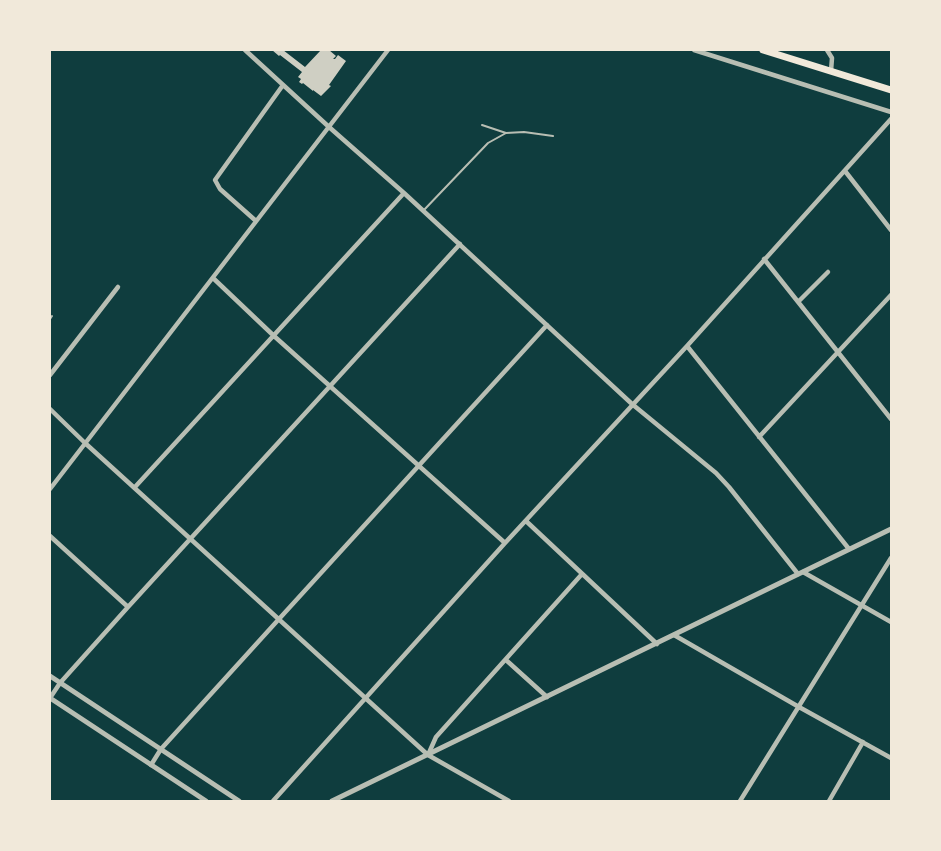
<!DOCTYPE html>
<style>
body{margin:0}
#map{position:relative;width:941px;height:851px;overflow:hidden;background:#0f3d3e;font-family:"Archivo Narrow",sans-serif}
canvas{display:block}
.frame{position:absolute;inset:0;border:51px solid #f1e9da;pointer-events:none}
</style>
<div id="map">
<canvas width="941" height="851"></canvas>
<div class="frame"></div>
</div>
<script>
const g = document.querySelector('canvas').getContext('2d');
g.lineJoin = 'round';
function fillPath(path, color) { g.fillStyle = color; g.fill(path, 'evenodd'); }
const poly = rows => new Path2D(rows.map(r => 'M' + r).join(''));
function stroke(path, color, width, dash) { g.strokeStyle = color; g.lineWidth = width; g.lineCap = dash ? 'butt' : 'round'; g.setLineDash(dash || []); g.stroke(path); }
const building = poly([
 [272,50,283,50,305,67,321,50,329,50,336,56,333,59,335,59,338,55,346,61,329,85,331,86,321,96,313,90,313,91,303,83,302,84,299,82,301,79,298,77,302,72,280,55,279,56]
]);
const service = poly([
 [482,125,506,133],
 [423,211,488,143,506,133,524,132,553,136],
 [50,319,52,316]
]);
const minor = poly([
 [245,50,329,127,404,193,632,404,716,473,729,487,798,574],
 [694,50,891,112],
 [827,50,832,58,831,71],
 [845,171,891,230],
 [256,221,220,189,215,180,283,85],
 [764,259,891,419],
 [213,278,274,336,505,543],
 [798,302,828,272],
 [687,346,849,549],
 [50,375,118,287],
 [50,409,85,443,428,755,509,801],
 [759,437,891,295],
 [135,487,404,193],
 [50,489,388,50],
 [526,521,657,644],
 [50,536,128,607],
 [803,572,891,622],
 [674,635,799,707,891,758],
 [506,660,547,697],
 [50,698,60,683,128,607,460,244],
 [428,755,436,737,582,574],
 [151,765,161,749,279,619,547,325],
 [273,801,505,543,687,346,891,119],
 [740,801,891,558],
 [829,801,863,742]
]);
const tertiary = poly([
 [50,676,239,801],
 [50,698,206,801],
 [332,801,891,529]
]);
const trunk = poly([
 [763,50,891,90]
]);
fillPath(building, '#cfcfc3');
stroke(service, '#b8beb3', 2);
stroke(minor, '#b8beb3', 4.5);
stroke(tertiary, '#b8beb3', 5);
stroke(trunk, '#f1e9da', 7);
</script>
